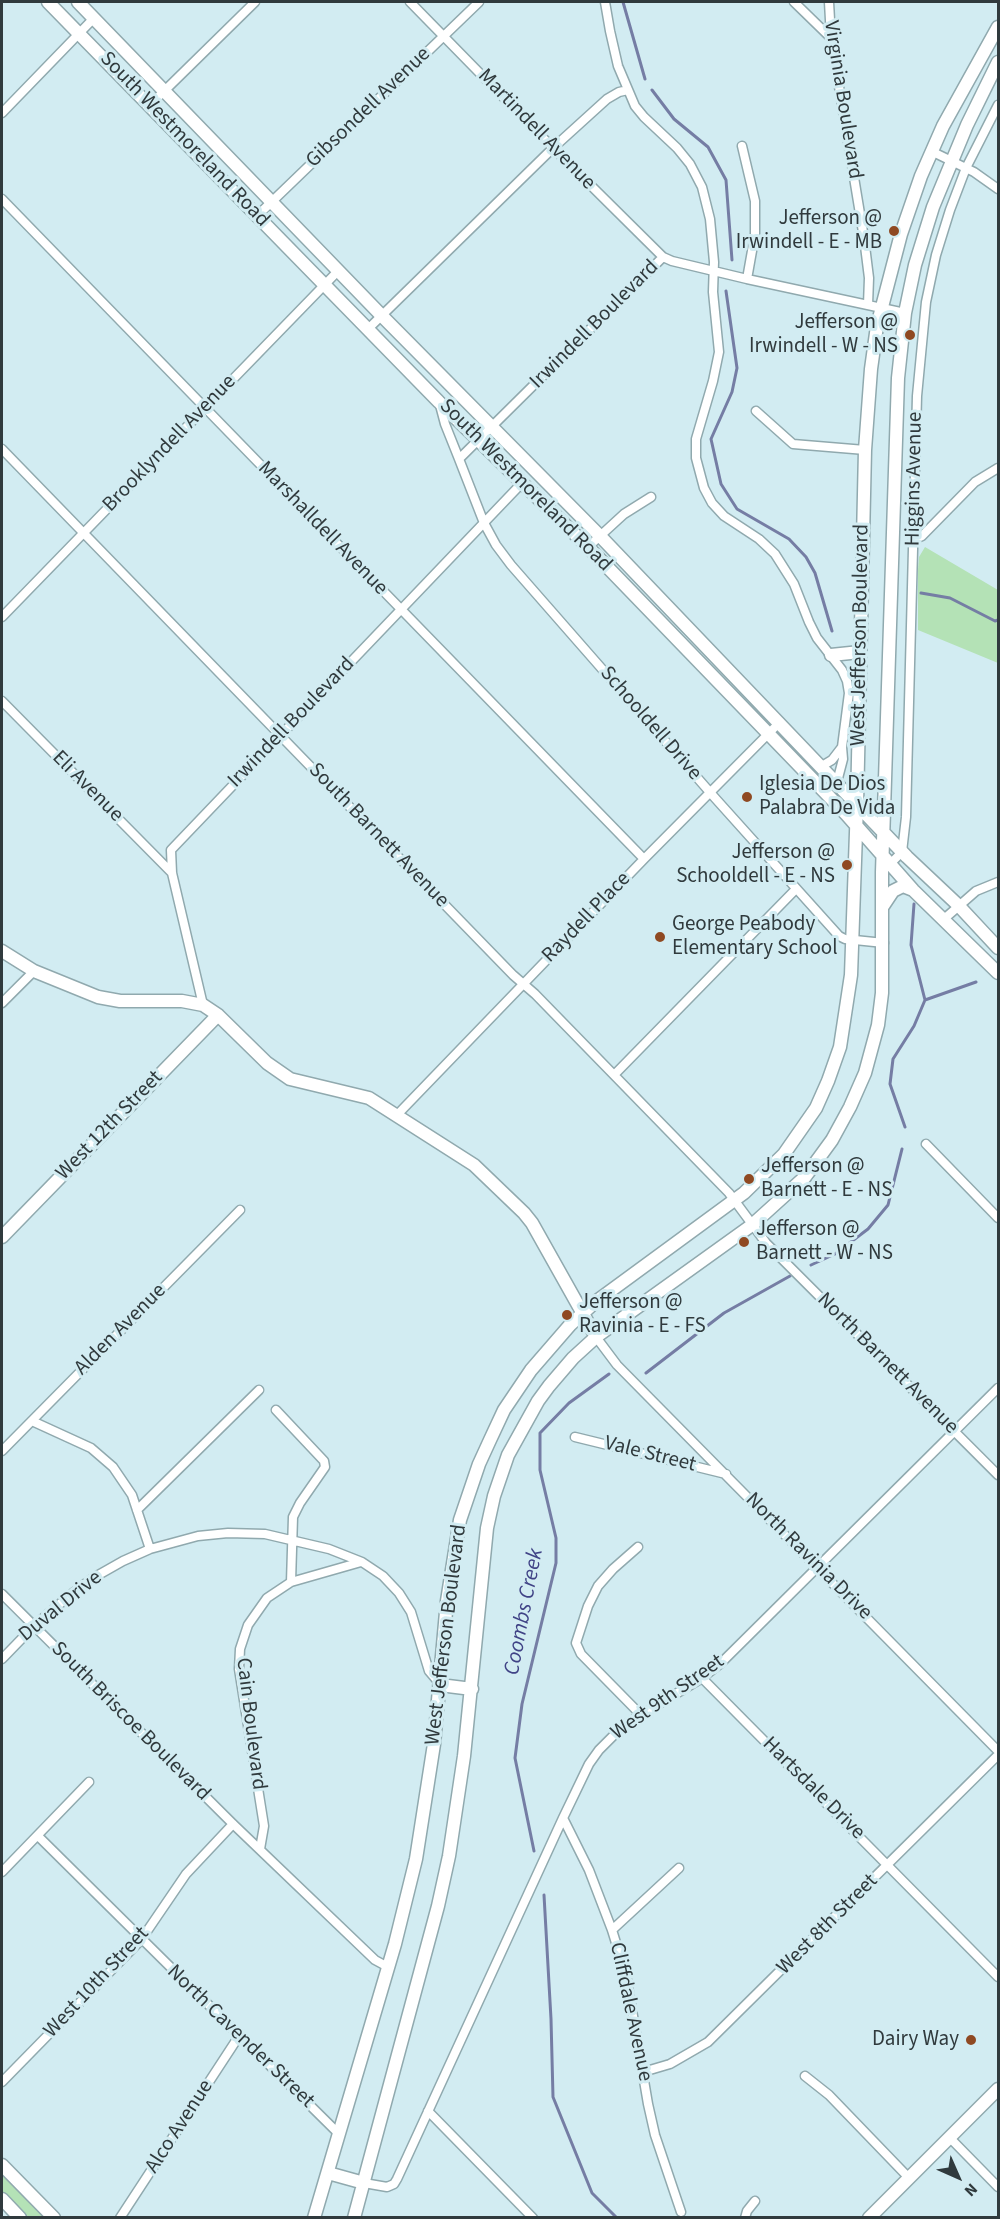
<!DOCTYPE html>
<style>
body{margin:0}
#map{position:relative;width:1000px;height:2219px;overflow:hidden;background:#d2ecf2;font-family:"Source Sans 3",sans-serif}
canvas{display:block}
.frame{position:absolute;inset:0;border:3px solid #303a3d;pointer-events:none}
.north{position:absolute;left:928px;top:2147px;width:60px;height:60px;-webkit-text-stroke:4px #d2ecf2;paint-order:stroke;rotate:135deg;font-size:16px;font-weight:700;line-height:24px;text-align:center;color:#303a3d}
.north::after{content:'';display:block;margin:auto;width:21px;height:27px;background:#303a3d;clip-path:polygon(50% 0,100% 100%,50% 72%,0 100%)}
</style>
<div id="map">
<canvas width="1000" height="2219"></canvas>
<div class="frame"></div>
<div class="north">N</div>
</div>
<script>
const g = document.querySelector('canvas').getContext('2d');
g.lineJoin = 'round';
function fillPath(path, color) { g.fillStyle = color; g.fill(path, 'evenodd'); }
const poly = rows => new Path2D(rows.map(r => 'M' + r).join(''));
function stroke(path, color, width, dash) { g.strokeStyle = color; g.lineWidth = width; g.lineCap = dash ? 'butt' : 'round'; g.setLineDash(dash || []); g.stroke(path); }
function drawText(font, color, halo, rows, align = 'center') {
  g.font = font + ' "Source Sans 3",sans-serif'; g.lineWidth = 6; g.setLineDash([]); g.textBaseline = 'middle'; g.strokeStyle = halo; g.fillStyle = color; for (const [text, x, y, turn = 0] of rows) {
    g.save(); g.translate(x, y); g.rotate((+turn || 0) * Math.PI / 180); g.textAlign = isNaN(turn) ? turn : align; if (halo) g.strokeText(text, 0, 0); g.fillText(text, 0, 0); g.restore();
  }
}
const green = poly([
 [925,547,998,590,998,663,918,630,918,570,919,557],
 [2,2171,44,2215,44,2217,27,2217,2,2192]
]);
const stream = poly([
 [623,2,645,79],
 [652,90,674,119,708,147,726,180,732,260],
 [726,291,737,368,732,392,711,439,721,484,737,509,789,539,806,557,815,573,832,631],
 [921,593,950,598,995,621,998,620],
 [925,1000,976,982],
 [905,1127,890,1084,893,1059,914,1026,925,1000,911,945,914,904],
 [811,1265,835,1254,868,1229,888,1205,902,1149],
 [646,1373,724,1313,790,1276],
 [534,1851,515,1758,522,1704,556,1563,556,1538,540,1470,540,1433,569,1403,609,1374],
 [544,1895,551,2019,553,2097,592,2193,617,2218]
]);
const street = poly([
 [410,2,553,148,663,257,672,261,747,279,905,313],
 [605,2,610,31,618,66,635,106,644,117,677,148,690,164,702,187,710,219,714,262,713,292,719,352,713,381,696,439,696,458,704,488,712,503,724,516,759,539,775,554,794,584,809,622,817,638,842,670,847,681,849,693,842,747,843,759,837,782],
 [794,2,831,38],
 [829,2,831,38,864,238,869,278,868,305],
 [150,105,255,2],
 [2,113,94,18],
 [742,146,755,201,755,234,747,279],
 [931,151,974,172,998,189],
 [2,199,644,859],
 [258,215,479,2],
 [663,257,459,459,484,523,496,545,511,565,715,798,839,936,845,939,884,943],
 [368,329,553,148,607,99,619,92,628,90],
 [440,405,445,424,459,459],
 [756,411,793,444,865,450],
 [2,449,513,975,535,994,729,1193,766,1243,998,1475],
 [913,540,922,536,975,482,998,468],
 [588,547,624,514,651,497],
 [2,617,338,271],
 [2,701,172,873],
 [822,766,832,760,842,747],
 [891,863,902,852,906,817,917,396,926,302,936,255,950,210,966,168,998,105],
 [944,919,976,891,998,882],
 [2,1003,34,971],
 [203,1005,172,873,171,850,522,483],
 [614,1075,796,889],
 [396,1116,644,859,780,722],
 [926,1144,998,1218],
 [596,1337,617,1365,998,1751],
 [276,1410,324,1461,325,1467,300,1503,293,1517,291,1582],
 [32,1421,91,1448,113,1467,132,1495,150,1549],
 [575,1437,726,1474],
 [2,1451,240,1210],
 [137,1510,259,1390],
 [638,1547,613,1569,598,1586,588,1606,576,1643,581,1654,640,1714],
 [2,1594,233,1824,375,1960,388,1967],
 [2,1659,34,1626,69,1596,93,1578,123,1561,150,1549,198,1536,228,1533,265,1534,329,1549,362,1562,383,1576,399,1593,411,1612,429,1671,440,1684],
 [702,1678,998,1977],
 [563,1818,589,1870,612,1930,626,1975,648,2104,655,2135,681,2212],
 [38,1836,339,2134],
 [260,1849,264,1826,239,1669,240,1649,248,1625,267,1598,291,1582,361,1562],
 [2,1872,89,1782],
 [612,1930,679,1868],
 [643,2072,670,2064,708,2042,998,1755],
 [805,2076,829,2095,909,2178],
 [2,2082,141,1940,186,1874,233,1824],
 [428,2111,533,2218],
 [950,2138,998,2187],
 [364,2183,387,2187,394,2184,397,2179,563,1818,589,1764,599,1750,623,1726,702,1678,720,1664,998,1388],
 [120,2218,239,2036],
 [745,2218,747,2211,755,2201]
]);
const secondary = poly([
 [48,2,439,402,588,547,846,814,913,890,998,973],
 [78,2,382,316,600,536,907,857,958,905,998,948],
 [831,655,860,652],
 [883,906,893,891,903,886,913,890],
 [2,951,34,971,98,997,120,1001,182,1001,203,1005,218,1015,267,1063,290,1079,369,1098,474,1165,524,1213,532,1223,596,1337],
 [2,1237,218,1015],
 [440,1685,472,1689],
 [2,2165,54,2218],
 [328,2173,364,2183],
 [2,2199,20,2218],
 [314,2218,395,1944,416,1859,434,1744,447,1601,460,1520,479,1464,490,1440,504,1410,531,1370,570,1325,594,1303,744,1193,784,1154,816,1108,828,1081,840,1047,851,975,857,804,865,450,871,369,877,326,901,234,921,176,943,126,998,27],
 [354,2218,438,1906,449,1856,464,1756,487,1528,494,1496,508,1455,538,1401,549,1386,573,1358,596,1337,752,1225,805,1177,832,1140,850,1107,865,1073,878,1025,882,993,882,872,898,378,905,313,915,265,933,207,967,125,998,62],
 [869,2218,998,2089]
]);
const markers = [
 [894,231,6,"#8f4922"],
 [910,335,6,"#8f4922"],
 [747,797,6,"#8f4922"],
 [847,865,6,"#8f4922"],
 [660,937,6,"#8f4922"],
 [749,1179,6,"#8f4922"],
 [744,1242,6,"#8f4922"],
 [567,1315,6,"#8f4922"],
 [971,2040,6,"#8f4922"]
];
const streetNames = [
 ["Virginia Boulevard",842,100,81],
 ["Gibsondell Avenue",369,108,-44],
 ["Martindell Avenue",536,130,46],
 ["South Westmoreland Road",184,140,46],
 ["Irwindell Boulevard",595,325,-45],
 ["Brooklyndell Avenue",170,444,-46],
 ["Higgins Avenue",915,479,-89],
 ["South Westmoreland Road",525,486,45],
 ["Marshalldell Avenue",322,529,46],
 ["West Jefferson Boulevard",861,635,-89],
 ["Irwindell Boulevard",292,723,-46],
 ["Schooldell Drive",650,724,49],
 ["Eli Avenue",87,787,45],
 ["South Barnett Avenue",378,836,46],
 ["Raydell Place",587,918,-46],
 ["West 12th Street",110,1126,-46],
 ["Alden Avenue",121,1330,-45],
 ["North Barnett Avenue",887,1364,45],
 ["Vale Street",650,1455,14],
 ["North Ravinia Drive",808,1557,45],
 ["Duval Drive",61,1607,-39],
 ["West Jefferson Boulevard",447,1635,-83],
 ["West 9th Street",668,1698,-35],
 ["South Briscoe Boulevard",130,1722,45],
 ["Cain Boulevard",250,1724,83],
 ["Hartsdale Drive",813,1789,45],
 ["West 8th Street",828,1925,-45],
 ["West 10th Street",97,1983,-47],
 ["Cliffdale Avenue",630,2012,78],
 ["North Cavender Street",240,2037,44],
 ["Alco Avenue",180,2127,-57]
];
const poiNames = [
 ["Jefferson @",882,219,"right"],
 ["Irwindell - E - MB",882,243,"right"],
 ["Jefferson @",898,323,"right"],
 ["Irwindell - W - NS",898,347,"right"],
 ["Iglesia De Dios",759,785],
 ["Palabra De Vida",759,809],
 ["Jefferson @",835,853,"right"],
 ["Schooldell - E - NS",835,877,"right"],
 ["George Peabody",672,925],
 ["Elementary School",672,949],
 ["Jefferson @",761,1167],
 ["Barnett - E - NS",761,1191],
 ["Jefferson @",756,1230],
 ["Barnett - W - NS",756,1254],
 ["Jefferson @",579,1303],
 ["Ravinia - E - FS",579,1327],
 ["Dairy Way",959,2040,"right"]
];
const waterNames = [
 ["Coombs Creek",525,1612,-79]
];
fillPath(green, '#b4e2b6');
stroke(stream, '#757da4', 3);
stroke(street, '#90a9ae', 11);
stroke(secondary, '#90a9ae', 15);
stroke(street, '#fff', 8);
stroke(secondary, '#fff', 12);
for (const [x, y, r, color] of markers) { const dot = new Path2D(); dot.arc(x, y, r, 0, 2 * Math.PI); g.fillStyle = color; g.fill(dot); stroke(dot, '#d2ecf2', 2); }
drawText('21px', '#303a3d', '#d2ecf2', streetNames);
drawText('21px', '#303a3d', '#d2ecf2', poiNames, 'left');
drawText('italic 22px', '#404386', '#d2ecf2', waterNames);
</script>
